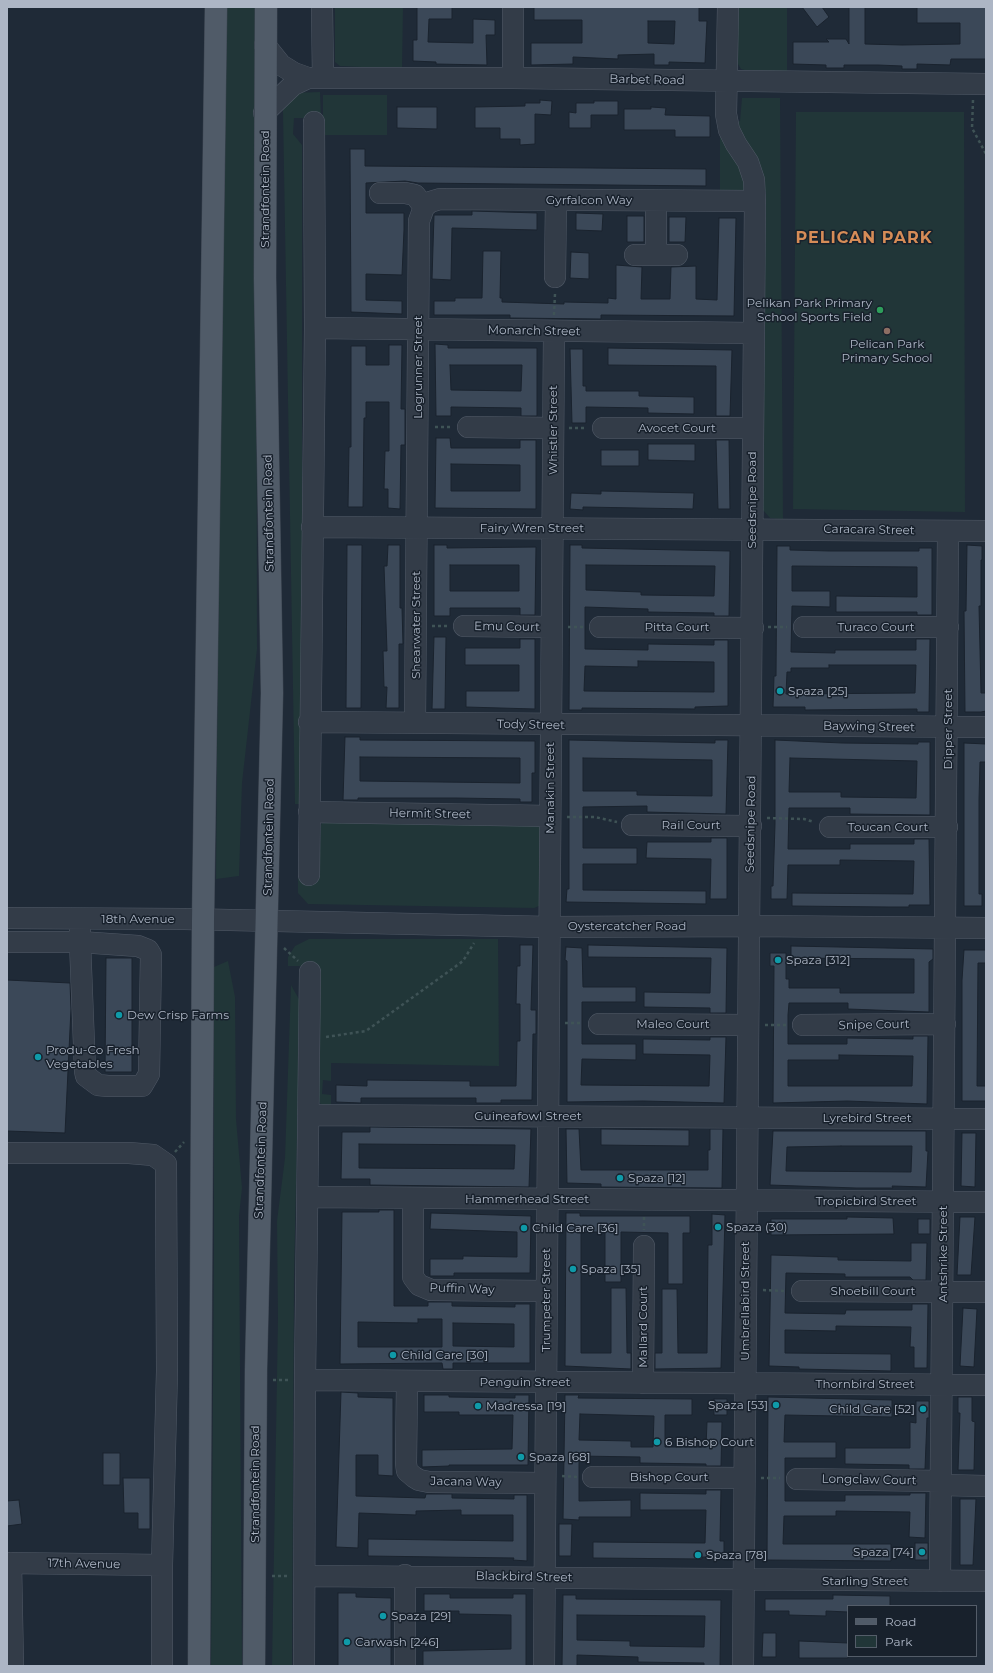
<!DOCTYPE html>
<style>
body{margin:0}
#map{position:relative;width:993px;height:1673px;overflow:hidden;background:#1f2a37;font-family:Montserrat,sans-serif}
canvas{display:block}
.frame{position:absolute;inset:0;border:8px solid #adb6c5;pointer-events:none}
.legend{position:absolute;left:847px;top:1605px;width:130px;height:52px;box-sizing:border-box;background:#18212c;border:1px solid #545d69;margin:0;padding:5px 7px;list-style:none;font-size:12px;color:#adb6c5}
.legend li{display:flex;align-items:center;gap:8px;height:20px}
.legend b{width:20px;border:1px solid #545d69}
</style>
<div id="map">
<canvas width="993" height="1673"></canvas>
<div class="frame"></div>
<ul class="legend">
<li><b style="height:5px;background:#505b68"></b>Road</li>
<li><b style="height:11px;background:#213638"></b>Park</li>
</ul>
</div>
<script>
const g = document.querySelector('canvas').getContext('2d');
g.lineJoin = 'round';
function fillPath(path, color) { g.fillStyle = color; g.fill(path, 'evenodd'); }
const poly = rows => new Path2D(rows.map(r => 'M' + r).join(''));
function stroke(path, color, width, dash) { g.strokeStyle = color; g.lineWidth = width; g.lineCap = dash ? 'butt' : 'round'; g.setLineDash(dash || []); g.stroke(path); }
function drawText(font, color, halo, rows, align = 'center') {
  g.font = font + ' Montserrat,sans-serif'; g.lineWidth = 3; g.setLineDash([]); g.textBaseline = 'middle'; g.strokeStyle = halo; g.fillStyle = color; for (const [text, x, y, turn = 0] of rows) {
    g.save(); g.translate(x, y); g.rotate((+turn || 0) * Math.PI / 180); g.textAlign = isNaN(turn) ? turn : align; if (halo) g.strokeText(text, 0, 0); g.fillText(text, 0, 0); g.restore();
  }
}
const green = poly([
 [223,7,256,7,257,649,242,783,239,876,216,879],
 [335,7,403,7,402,69,340,66,335,62],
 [737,7,787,7,787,72,748,71,741,69,737,62],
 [320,92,321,118,294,118,293,134,302,145,302,691,300,804,295,804,283,112,283,101,290,93],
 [323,95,387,95,387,135,323,135],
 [742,98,780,98,783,519,770,518,763,510,766,191,720,190,720,129,740,121],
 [796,112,964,112,965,512,793,509],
 [323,822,538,824,543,831,542,901,539,906,534,908,308,904,298,893,298,878,319,879,321,825],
 [309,939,498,939,499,1066,331,1063,331,1081,323,1080,322,1094,331,1095,331,1106,322,1105,317,1100,316,966,288,966,288,957,295,946],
 [228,961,235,997,236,1119,242,1188,239,1216,242,1666,211,1666,214,1243,214,967],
 [291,985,300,1001,294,1275,292,1666,272,1666,278,1318,277,1221,285,1158]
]);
const building = poly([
 [417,7,452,7,452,19,429,19,428,42,473,43,473,19,495,20,495,35,486,35,487,65,436,64,436,62,413,61,413,40,417,40,417,7],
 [534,7,699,7,699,21,707,21,705,63,669,62,669,65,654,65,654,54,618,55,618,59,573,57,573,64,531,65,531,43,582,43,582,20,534,20,534,7],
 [648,21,675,21,674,44,648,43,648,21],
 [802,7,822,7,829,17,817,27,802,7],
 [849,7,865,7,865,44,902,45,960,44,960,23,917,23,917,7,986,7,986,59,951,59,950,65,917,64,917,69,902,69,902,66,878,65,844,65,844,68,826,68,826,65,793,64,793,42,829,42,826,39,846,39,849,44,849,7],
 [540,100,552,101,551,115,535,114,535,144,520,145,520,139,500,139,500,128,475,128,475,107,525,106,525,103,540,103,540,100],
 [594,101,618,101,618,115,591,115,591,128,569,128,569,112,576,113,576,103,594,103,594,101],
 [397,107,437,107,437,129,397,128,397,107],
 [651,107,666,108,665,115,710,116,710,137,675,137,675,130,624,130,624,109,651,109,651,107],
 [350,149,365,149,365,166,706,169,706,186,418,183,405,181,366,183,366,213,404,213,404,230,402,275,366,274,366,300,402,301,402,314,351,312,350,149],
 [472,211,537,213,537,230,452,228,451,280,432,279,434,215,472,215,472,211],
 [576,213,603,214,602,231,576,230,576,213],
 [627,216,644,216,644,242,627,242,627,216],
 [669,217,686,217,685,242,669,242,669,217],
 [719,218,736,218,734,316,601,315,601,319,510,318,510,315,434,315,434,301,455,301,455,298,482,298,483,251,501,251,500,298,502,298,502,302,564,304,564,302,608,303,608,298,616,299,616,265,642,267,641,299,670,299,671,267,696,266,696,299,717,300,719,218],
 [571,252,589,253,589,279,570,278,571,252],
 [435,344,448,345,448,348,537,348,537,416,521,416,521,408,451,407,451,416,436,416,435,344],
 [450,365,522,365,521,391,451,390,450,365],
 [389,345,402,345,401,409,405,409,405,445,401,445,400,509,388,508,388,489,384,489,385,451,389,451,389,402,366,402,366,418,364,418,363,507,348,507,349,447,351,447,351,346,366,346,366,365,389,365,389,345],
 [608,348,732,350,730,416,716,416,716,366,608,365,608,348],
 [570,349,583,349,583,386,586,386,586,391,639,391,639,396,694,397,694,414,648,413,648,408,586,407,586,423,572,423,570,349],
 [436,438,450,438,451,448,520,448,520,440,536,440,536,509,435,508,436,438],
 [451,464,520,465,520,491,451,491,451,464],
 [716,440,729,440,730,509,718,509,716,440],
 [648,444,695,444,695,461,648,460,648,444],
 [601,450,639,450,639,466,601,466,601,450],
 [601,491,694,493,693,509,583,507,583,510,570,509,571,493,601,494,601,491],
 [347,545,362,545,361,708,346,708,347,545],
 [388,545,400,545,400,608,402,608,403,644,399,644,399,708,386,708,387,687,384,687,383,651,387,651,384,566,387,566,388,545],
 [434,545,447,545,447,548,536,547,535,615,520,615,520,608,450,608,450,616,434,616,434,545],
 [450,565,519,565,519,591,450,591,450,565],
 [570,545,582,545,582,548,730,551,729,616,714,616,714,613,648,612,648,609,585,607,585,649,648,650,648,644,714,645,714,640,728,640,728,706,695,707,695,709,582,708,582,710,569,710,570,545],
 [586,565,715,566,714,596,641,595,641,592,586,590,586,565],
 [638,661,714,662,714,692,584,691,585,666,638,667,638,661],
 [967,545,982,546,982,560,981,560,981,606,979,606,981,693,986,693,986,711,981,712,965,712,964,611,966,611,967,545],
 [777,546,790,546,790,550,830,551,919,551,919,548,932,548,932,615,917,615,917,612,836,612,836,596,917,597,917,567,792,566,792,591,830,591,830,607,792,606,791,652,835,653,835,650,916,650,916,639,930,639,929,712,917,712,917,709,805,710,805,707,773,707,774,676,776,676,777,546],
 [829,665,916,665,915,693,786,694,787,672,791,672,791,668,829,668,829,665],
 [434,637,446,637,445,709,432,709,434,637],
 [520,639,535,639,535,709,466,707,466,691,519,691,519,665,465,665,465,648,520,648,520,639],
 [345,737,360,737,360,740,535,741,535,773,532,773,532,802,520,802,520,799,456,798,358,798,358,800,343,800,345,737],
 [360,757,520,758,520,783,360,781,360,757],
 [569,740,715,743,715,740,728,740,726,814,647,812,647,806,583,807,583,848,637,848,637,864,583,864,583,890,706,891,706,904,566,902,567,889,569,889,569,740],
 [583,758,712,760,712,796,637,795,637,791,583,791,583,758],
 [775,740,842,743,918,744,918,742,930,742,930,815,850,814,850,808,789,808,788,849,850,849,850,844,914,844,914,839,929,839,930,905,909,905,909,907,888,907,792,906,792,893,913,894,914,861,840,860,840,865,788,865,787,899,771,899,771,886,773,886,775,824,775,740],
 [790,758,917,761,916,798,841,797,841,792,789,792,790,758],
 [964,743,986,744,986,762,980,762,979,800,979,894,982,894,982,906,964,906,964,743],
 [711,838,727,838,727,899,710,899,711,859,646,858,647,842,711,842,711,838],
 [520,945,533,945,531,1010,536,1010,536,1034,533,1034,532,1100,501,1100,501,1103,476,1103,476,1098,361,1098,361,1103,336,1102,336,1085,367,1086,367,1080,470,1081,470,1086,516,1086,517,1041,520,1041,520,1004,516,1004,517,966,520,966,520,945],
 [588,945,727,948,726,1013,710,1013,710,1008,644,1007,644,992,710,993,711,958,588,957,588,945],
 [791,946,933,949,933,959,929,962,929,1012,848,1009,848,1003,789,1003,788,1015,788,1044,847,1044,847,1038,913,1039,913,1036,928,1036,927,1104,847,1101,773,1103,774,966,770,966,770,953,786,953,786,979,789,979,789,988,840,988,840,993,914,993,914,959,791,958,791,946],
 [839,1055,913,1056,912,1086,788,1086,788,1060,839,1060,839,1055],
 [566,947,582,948,583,987,636,987,636,1002,582,1002,582,1044,636,1044,636,1060,582,1059,581,1085,709,1086,710,1055,643,1054,643,1039,710,1040,710,1037,726,1037,724,1103,643,1101,567,1102,567,961,565,960,566,947],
 [964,950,986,950,986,963,978,963,977,1086,986,1086,986,1101,962,1101,962,980,964,950],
 [106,958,132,958,132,1072,105,1072,106,958],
 [7,980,70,983,71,1009,65,1133,7,1131,7,980],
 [370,1127,531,1129,529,1187,370,1185,370,1179,341,1179,342,1132,370,1132,370,1127],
 [359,1144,515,1145,514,1169,359,1168,359,1144],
 [566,1129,579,1129,581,1170,708,1170,708,1150,710,1150,710,1129,723,1129,722,1188,601,1187,601,1184,567,1183,566,1129],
 [601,1129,689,1130,689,1146,601,1145,601,1129],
 [773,1131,926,1131,926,1151,928,1151,926,1187,892,1186,893,1188,856,1188,770,1185,773,1131],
 [841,1146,912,1146,911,1172,786,1171,787,1147,841,1146],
 [962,1133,976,1133,975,1187,961,1186,962,1133],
 [379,1210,394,1210,394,1306,428,1306,428,1302,452,1302,452,1306,515,1307,515,1304,530,1304,530,1363,453,1363,453,1369,443,1369,442,1363,340,1364,342,1212,379,1212,379,1210],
 [418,1319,442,1319,442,1347,358,1347,358,1322,418,1323,418,1319],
 [453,1323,514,1324,514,1347,453,1346,453,1323],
 [431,1213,531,1216,530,1273,454,1273,454,1276,430,1276,430,1259,463,1259,463,1256,517,1257,517,1232,430,1229,431,1213],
 [566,1213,580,1213,580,1216,690,1216,690,1233,683,1233,683,1284,668,1284,668,1233,621,1232,621,1282,605,1282,605,1232,581,1232,581,1353,611,1353,611,1288,626,1288,627,1353,631,1353,631,1369,565,1366,566,1213],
 [712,1214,725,1215,721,1368,655,1369,655,1353,662,1353,662,1289,677,1289,678,1353,707,1353,708,1245,712,1245,712,1214],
 [847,1217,893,1218,894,1234,771,1235,771,1219,847,1219,847,1217],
 [960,1217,975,1217,971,1275,957,1275,960,1217],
 [918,1219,930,1219,930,1234,918,1234,918,1219],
 [911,1243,927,1243,926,1280,913,1280,910,1277,845,1277,845,1274,786,1273,785,1313,845,1314,846,1310,912,1310,912,1304,928,1304,927,1368,914,1368,914,1347,910,1347,911,1327,836,1326,836,1331,785,1330,785,1353,891,1354,891,1371,799,1369,799,1367,769,1366,771,1255,838,1257,838,1260,911,1261,911,1243],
 [963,1308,977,1309,974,1367,960,1366,963,1308],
 [341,1392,358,1393,358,1397,393,1398,393,1476,378,1475,378,1455,356,1455,356,1496,425,1498,426,1494,452,1494,452,1498,514,1499,514,1495,527,1495,527,1561,513,1560,514,1558,368,1556,368,1539,513,1541,513,1515,461,1515,461,1510,416,1511,416,1515,359,1513,358,1548,336,1547,341,1392],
 [424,1395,449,1395,449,1397,515,1398,515,1395,529,1395,528,1465,449,1465,449,1466,422,1467,422,1450,512,1449,513,1415,459,1415,459,1412,424,1412,424,1395],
 [565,1395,579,1395,578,1398,692,1399,692,1415,665,1415,665,1447,706,1447,707,1422,722,1422,721,1466,706,1466,706,1464,640,1463,640,1457,579,1456,579,1501,631,1500,631,1517,579,1517,579,1520,563,1519,565,1395],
 [580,1414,654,1416,653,1447,631,1447,631,1441,579,1440,580,1414],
 [768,1397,892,1400,892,1417,785,1415,784,1442,836,1442,836,1458,785,1458,785,1501,845,1501,845,1495,910,1495,910,1493,926,1493,925,1538,909,1537,910,1512,836,1511,836,1516,784,1516,783,1544,891,1544,891,1561,767,1560,768,1397],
 [958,1397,972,1397,972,1421,975,1422,974,1470,958,1470,960,1413,958,1413,958,1397],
 [714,1399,727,1399,727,1415,714,1415,714,1399],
 [916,1401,929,1401,929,1418,927,1418,925,1469,909,1469,909,1465,845,1464,845,1448,910,1448,910,1422,916,1423,916,1401],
 [103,1453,120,1453,120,1485,103,1485,103,1453],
 [123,1478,150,1478,150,1529,138,1529,138,1513,124,1513,123,1478],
 [706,1490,721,1490,720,1541,724,1541,724,1557,702,1557,702,1559,593,1558,593,1542,705,1543,706,1510,640,1510,640,1493,706,1494,706,1490],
 [960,1499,976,1499,973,1565,960,1565,960,1499],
 [19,1500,22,1524,7,1526,7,1501,19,1500],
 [559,1524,572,1524,571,1556,559,1556,559,1524],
 [915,1543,928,1543,928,1560,915,1560,915,1543],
 [338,1593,356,1593,356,1597,391,1598,391,1666,338,1666,338,1593],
 [424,1594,450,1594,450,1598,513,1598,513,1594,526,1594,526,1666,423,1666,423,1651,511,1649,511,1615,459,1614,459,1611,424,1611,424,1594],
 [563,1595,576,1595,576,1599,721,1600,720,1666,704,1666,704,1663,638,1662,638,1657,577,1655,577,1666,562,1666,563,1595],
 [577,1615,705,1616,704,1647,630,1646,630,1641,577,1640,577,1615],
 [833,1595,890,1596,890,1606,848,1606,848,1612,826,1611,826,1616,789,1615,789,1611,765,1611,765,1599,833,1599,833,1595],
 [763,1633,776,1633,776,1657,762,1657,763,1633],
 [799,1641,848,1643,848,1658,799,1658,799,1641]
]);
const path = poly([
 [973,100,972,128,986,154],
 [554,315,555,294],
 [435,427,452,427],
 [569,428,586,428],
 [432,626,447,626],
 [568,627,585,627],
 [768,627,787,627],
 [567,817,595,817,617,822],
 [767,818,804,819,814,822],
 [284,948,298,961],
 [565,1023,582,1023],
 [765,1025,786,1025],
 [326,1037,366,1031,463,961,474,943],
 [175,1152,184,1142],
 [644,1217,644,1230],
 [763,1290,786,1291],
 [273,1380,288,1380],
 [562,1476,577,1477],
 [761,1478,780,1478],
 [272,1576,289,1576]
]);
const minor = poly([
 [322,7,323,78],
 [728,7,726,114,729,130,736,144,748,162,754,180,755,201,743,1666],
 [265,45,281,65,294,73,308,78,513,78,986,84],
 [513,78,513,7],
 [264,113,293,85,308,78],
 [380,193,405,193,415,195,424,207],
 [656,201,656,255],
 [635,255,677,255],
 [555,277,556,200],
 [315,328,754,333],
 [468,427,553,428],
 [603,428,752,428],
 [312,527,986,531],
 [464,626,551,627],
 [600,627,753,628],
 [804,627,948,627],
 [309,722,986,727],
 [415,723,419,221,424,207,430,202,440,199,755,201],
 [309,812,550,816],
 [632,825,751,826],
 [830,827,947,827],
 [309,875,315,328,314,122],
 [7,918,184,919,551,927,750,926,986,928],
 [7,942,80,942,138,946,148,950,151,955,149,1074,142,1086,108,1086,98,1085,86,1076,85,1071,80,942,80,919],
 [599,1024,748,1025],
 [803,1025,945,1024],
 [309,1115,986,1119],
 [7,1153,129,1153,153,1155,166,1164,167,1371,162,1565,162,1666],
 [308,1197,986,1202],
 [413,1198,413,1277,419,1285,431,1290,546,1291],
 [802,1291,986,1292],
 [305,1380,986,1385],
 [407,1382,406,1463,407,1471,414,1477,419,1480,429,1482,545,1483],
 [643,1383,644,1246],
 [593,1477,744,1478],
 [797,1479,941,1481],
 [941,1485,986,1486],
 [7,1563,162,1565],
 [11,1563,13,1665],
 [405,1575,405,1666],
 [305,1576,986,1581],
 [940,1581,948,531],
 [304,1666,305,1380,310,972],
 [544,1666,554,331]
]);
const major = poly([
 [199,1666,203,920,216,7],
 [254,1666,256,1369,272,693,265,278,266,7]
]);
const markers = [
 [880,310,4,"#2e9e5b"],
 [887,331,4,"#8d6e63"],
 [780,691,4,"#0f9aa8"],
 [778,960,4,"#0f9aa8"],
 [119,1015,4,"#0f9aa8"],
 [38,1057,4,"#0f9aa8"],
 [620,1178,4,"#0f9aa8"],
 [718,1227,4,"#0f9aa8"],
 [524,1228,4,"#0f9aa8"],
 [573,1269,4,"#0f9aa8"],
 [393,1355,4,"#0f9aa8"],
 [776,1405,4,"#0f9aa8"],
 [478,1406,4,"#0f9aa8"],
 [923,1409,4,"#0f9aa8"],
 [657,1442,4,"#0f9aa8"],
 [521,1457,4,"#0f9aa8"],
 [922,1552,4,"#0f9aa8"],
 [698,1555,4,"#0f9aa8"],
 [383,1616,4,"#0f9aa8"],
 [347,1642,4,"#0f9aa8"]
];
const streetNames = [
 ["Barbet Road",647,80,1],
 ["Strandfontein Road",265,189,-90],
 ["Gyrfalcon Way",589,200],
 ["Monarch Street",534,331,1],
 ["Logrunner Street",418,367,-90],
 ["Avocet Court",677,428],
 ["Whistler Street",553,430,-90],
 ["Seedsnipe Road",752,500,-90],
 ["Strandfontein Road",269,513,-91],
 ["Fairy Wren Street",532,528],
 ["Caracara Street",869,530,1],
 ["Shearwater Street",416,625,-90],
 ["Emu Court",507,627,1],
 ["Pitta Court",677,627],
 ["Turaco Court",876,627],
 ["Tody Street",531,725,1],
 ["Baywing Street",869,727,1],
 ["Dipper Street",948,729,-90],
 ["Manakin Street",550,788,-90],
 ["Hermit Street",430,814,1],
 ["Seedsnipe Road",751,824,-89],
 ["Rail Court",691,825],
 ["Toucan Court",888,827],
 ["Strandfontein Road",269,837,-89],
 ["18th Avenue",138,919],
 ["Oystercatcher Road",627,926],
 ["Maleo Court",673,1024],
 ["Snipe Court",874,1025,-1],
 ["Guineafowl Street",528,1116],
 ["Lyrebird Street",867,1118],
 ["Strandfontein Road",261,1160,-88],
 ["Hammerhead Street",527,1199],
 ["Tropicbird Street",866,1201],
 ["Antshrike Street",943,1254,-90],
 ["Puffin Way",462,1289,2],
 ["Shoebill Court",873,1291],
 ["Trumpeter Street",546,1300,-90],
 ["Umbrellabird Street",745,1301,-90],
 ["Mallard Court",643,1327,-90],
 ["Penguin Street",525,1382],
 ["Thornbird Street",865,1384],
 ["Bishop Court",669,1477],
 ["Longclaw Court",869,1480,1],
 ["Jacana Way",466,1482,1],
 ["Strandfontein Road",255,1484,-90],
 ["17th Avenue",84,1564,1],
 ["Blackbird Street",524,1577,1],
 ["Starling Street",865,1581]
];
const poiNames = [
 ["Pelikan Park Primary",872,303,"right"],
 ["School Sports Field",872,317,"right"],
 ["Pelican Park",887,344,"center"],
 ["Primary School",887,358,"center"],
 ["Spaza [25]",788,691],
 ["Spaza [312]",786,960],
 ["Dew Crisp Farms",127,1015],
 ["Produ-Co Fresh",46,1050],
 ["Vegetables",46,1064],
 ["Spaza [12]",628,1178],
 ["Spaza (30)",726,1227],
 ["Child Care [36]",532,1228],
 ["Spaza [35]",581,1269],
 ["Child Care [30]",401,1355],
 ["Spaza [53]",768,1405,"right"],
 ["Madressa [19]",486,1406],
 ["Child Care [52]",915,1409,"right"],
 ["6 Bishop Court",665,1442],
 ["Spaza [68]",529,1457],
 ["Spaza [74]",914,1552,"right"],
 ["Spaza [78]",706,1555],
 ["Spaza [29]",391,1616],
 ["Carwash [246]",355,1642]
];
const districtNames = [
 ["PELICAN PARK",864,238]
];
fillPath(green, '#213638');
fillPath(building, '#3b4858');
stroke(building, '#1a232e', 1);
stroke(minor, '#505966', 22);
stroke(major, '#3c4551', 23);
stroke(path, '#3f5356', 2.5, [3, 3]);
stroke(minor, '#333c48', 21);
stroke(major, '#505b68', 22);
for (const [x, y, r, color] of markers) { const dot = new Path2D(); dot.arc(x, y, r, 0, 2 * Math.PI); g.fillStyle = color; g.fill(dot); stroke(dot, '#18212c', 1.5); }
drawText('12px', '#adb6c5', '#18212c', streetNames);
drawText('12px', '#adb6c5', '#18212c', poiNames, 'left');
g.letterSpacing = '1px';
drawText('bold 16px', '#d68c57', '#18212c', districtNames);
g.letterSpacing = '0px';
</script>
